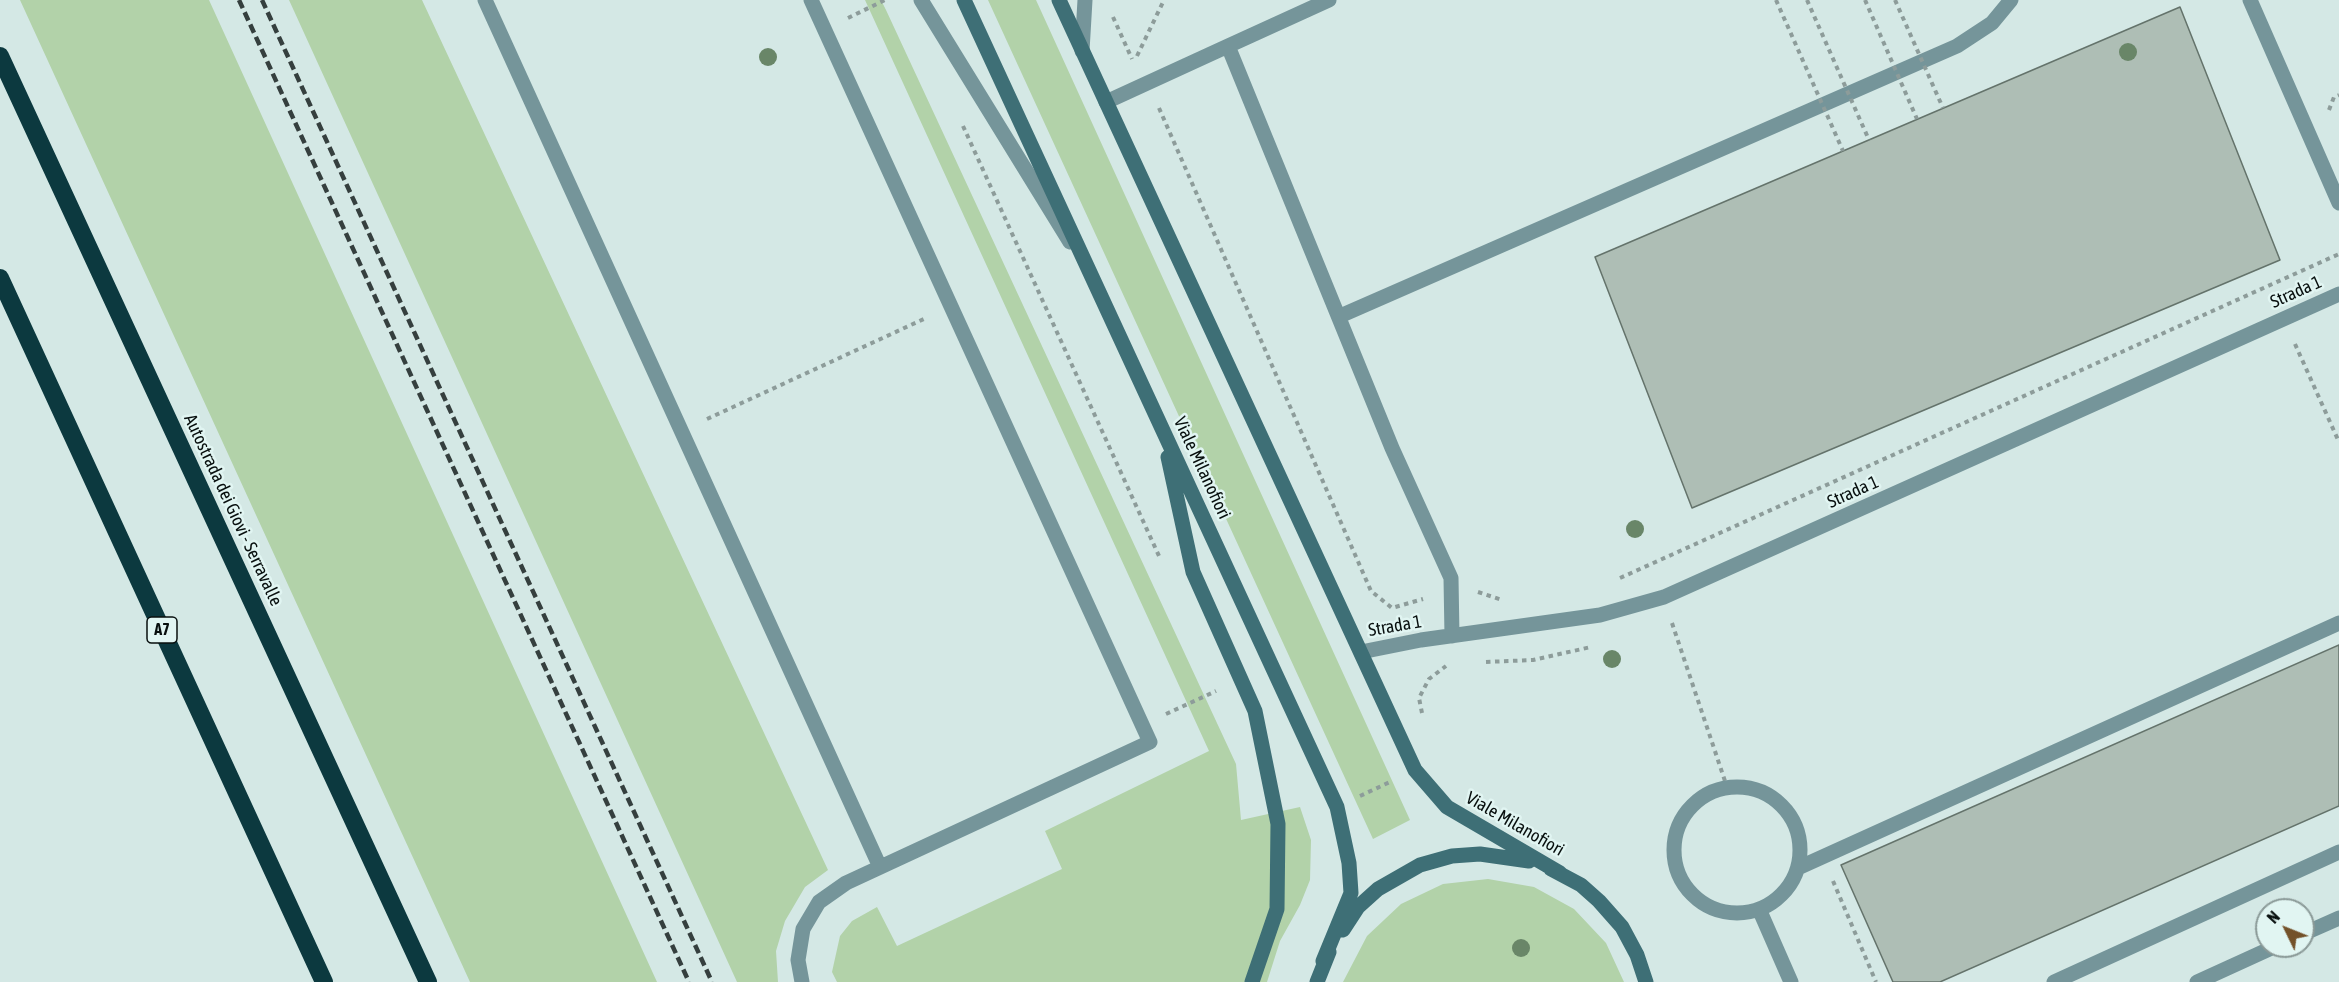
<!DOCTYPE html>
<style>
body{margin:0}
#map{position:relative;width:2339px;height:982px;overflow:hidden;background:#d4e8e5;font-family:"Asap Condensed",sans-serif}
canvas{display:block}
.north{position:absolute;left:2255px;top:898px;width:60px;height:60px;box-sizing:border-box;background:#e1f5f2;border:2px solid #8a9997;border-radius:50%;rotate:313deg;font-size:16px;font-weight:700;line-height:24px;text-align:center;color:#080f0e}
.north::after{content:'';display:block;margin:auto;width:21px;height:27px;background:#735129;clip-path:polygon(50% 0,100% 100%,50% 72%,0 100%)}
</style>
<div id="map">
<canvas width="2339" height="982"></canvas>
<div class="north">N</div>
</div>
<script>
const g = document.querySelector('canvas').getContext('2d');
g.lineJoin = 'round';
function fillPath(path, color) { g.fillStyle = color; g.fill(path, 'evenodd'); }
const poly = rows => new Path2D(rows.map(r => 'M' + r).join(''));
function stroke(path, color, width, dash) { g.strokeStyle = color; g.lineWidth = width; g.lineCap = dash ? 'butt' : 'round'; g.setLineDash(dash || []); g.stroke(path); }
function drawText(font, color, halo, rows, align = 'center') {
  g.font = font + ' "Asap Condensed",sans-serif'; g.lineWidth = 5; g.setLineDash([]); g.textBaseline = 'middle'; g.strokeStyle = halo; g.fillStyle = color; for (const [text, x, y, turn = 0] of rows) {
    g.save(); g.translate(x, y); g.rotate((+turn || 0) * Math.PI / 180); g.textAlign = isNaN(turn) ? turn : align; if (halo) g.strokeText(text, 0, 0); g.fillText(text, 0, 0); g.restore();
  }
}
const green = poly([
 [20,0,209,0,657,982,470,982],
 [289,0,422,0,828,870,805,887,785,921,776,951,778,982,737,982],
 [865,0,881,0,886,10,1236,764,1241,820,1300,807,1311,840,1310,880,1300,905,1280,941,1267,982,837,982,832,972,840,936,852,921,877,907,897,946,1062,869,1045,831,1209,751],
 [988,0,1036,0,1410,820,1373,839],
 [1488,879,1534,887,1574,909,1606,943,1624,982,1343,982,1367,936,1401,904,1443,884]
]);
const building = poly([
 [2180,7,2280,260,1692,508,1595,257,2180,7],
 [2339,645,2339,806,1940,982,1893,982,1841,865,2339,645]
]);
const path = poly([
 [1113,17,1132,59],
 [848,18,885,0],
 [1137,56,1164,0],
 [1159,108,1371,591,1392,608,1423,599],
 [2329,110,2334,97,2339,95],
 [963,126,1159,556],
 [2295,344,2339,442],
 [707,419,926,318],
 [1620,578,2339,254],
 [1478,592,1502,600],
 [1672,623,1727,787],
 [1486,662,1533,660,1591,647],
 [1422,713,1419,698,1429,679,1446,666],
 [1166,714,1216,691],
 [1360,796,1392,781],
 [1833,881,1876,982]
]);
const service = poly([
 [485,0,880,867],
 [921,0,1070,242],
 [2250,0,2339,203],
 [1228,46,1329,0],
 [1082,51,1085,0],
 [1106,102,1228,46,1392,448,1451,578,1452,636],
 [1340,316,1957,46,1992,23,2011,0],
 [1361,652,1421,640,1600,615,1664,597,2339,294],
 '1674 850a63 63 0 1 1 126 0a63 63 0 1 1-126 0Z',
 [1798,868,2339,623],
 [1759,909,1791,982],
 [2303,934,2339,918],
 [802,982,798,960,803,929,819,902,846,883,1150,742,811,0],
 [2197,982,2276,946]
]);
const pedestrian = poly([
 [2054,982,2339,852]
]);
const secondary = poly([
 [964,0,1337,807,1349,863,1351,893,1323,961],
 [1059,0,1415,770,1447,807,1560,873],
 [1168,457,1193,572,1255,711,1278,824,1277,909,1252,982],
 [1551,869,1581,885,1599,901,1622,927,1637,955,1646,982],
 [1343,930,1358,907,1378,889,1420,865,1452,856,1480,854,1529,861],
 [1317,982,1329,952]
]);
const motorway = poly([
 [0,56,428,982],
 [0,278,324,982]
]);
const rail = poly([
 [239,0,689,982],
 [262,0,712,982]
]);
const pathBridge = poly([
 [1776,0,1843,151],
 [1807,0,1869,140],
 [1865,0,1917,119],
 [1895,0,1943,108]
]);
const trees = [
 [2128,52],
 [768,57],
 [1635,529],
 [1612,659],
 [1521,948]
];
const shields = [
 [162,630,30]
];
const shieldNames = [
 ["A7",162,630]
];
const streetNames = [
 ["Strada 1",2296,292,-24],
 ["Viale Milanofiori",1202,468,65],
 ["Strada 1",1853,492,-24],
 ["Autostrada dei Giovi - Serravalle",233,510,65],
 ["Strada 1",1395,626,-10],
 ["Viale Milanofiori",1515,824,30]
];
fillPath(green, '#b2d2a9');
fillPath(building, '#aebeb5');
stroke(building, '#64736b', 1.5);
stroke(path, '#8d9c9a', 4, [4.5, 4.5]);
stroke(service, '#75959a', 15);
stroke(pedestrian, '#75959a', 15);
stroke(secondary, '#3e6f76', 15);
stroke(motorway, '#0c393f', 18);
stroke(rail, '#353f3e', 4.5, [9, 4.5]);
stroke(pathBridge, '#8d9c9a', 4, [4.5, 4.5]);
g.fillStyle = '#698668';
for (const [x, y] of trees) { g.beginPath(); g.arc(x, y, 9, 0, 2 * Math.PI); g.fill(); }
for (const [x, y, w] of shields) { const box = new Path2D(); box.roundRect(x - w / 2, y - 13, w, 26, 4.5); g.fillStyle = '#e1f5f2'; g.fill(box); stroke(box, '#080f0e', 1.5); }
drawText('bold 16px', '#080f0e', null, shieldNames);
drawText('18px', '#080f0e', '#e1f5f2', streetNames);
</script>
